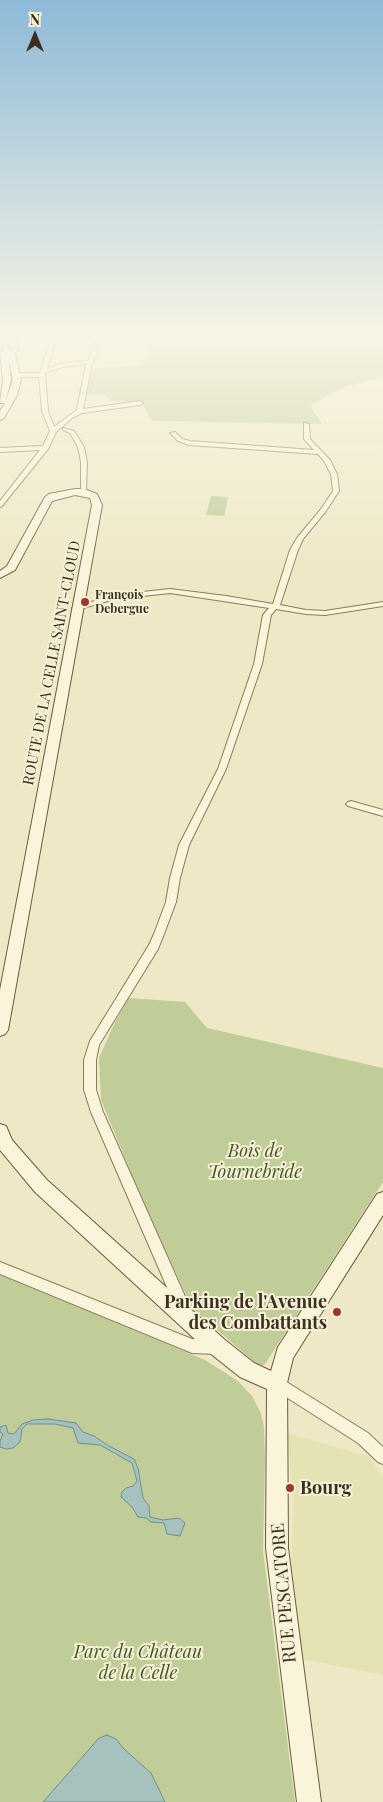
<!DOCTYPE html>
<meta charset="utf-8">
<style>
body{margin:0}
#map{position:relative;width:383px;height:1802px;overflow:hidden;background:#efe8c6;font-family:"Playfair Display",serif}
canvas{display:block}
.north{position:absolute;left:10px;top:10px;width:50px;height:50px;-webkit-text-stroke:4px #f6f1d6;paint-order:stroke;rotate:0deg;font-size:14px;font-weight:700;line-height:20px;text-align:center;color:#3b301f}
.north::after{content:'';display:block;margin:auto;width:18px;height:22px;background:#3b301f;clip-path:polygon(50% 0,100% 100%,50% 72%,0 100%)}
</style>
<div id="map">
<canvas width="383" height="1802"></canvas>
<div class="north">N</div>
</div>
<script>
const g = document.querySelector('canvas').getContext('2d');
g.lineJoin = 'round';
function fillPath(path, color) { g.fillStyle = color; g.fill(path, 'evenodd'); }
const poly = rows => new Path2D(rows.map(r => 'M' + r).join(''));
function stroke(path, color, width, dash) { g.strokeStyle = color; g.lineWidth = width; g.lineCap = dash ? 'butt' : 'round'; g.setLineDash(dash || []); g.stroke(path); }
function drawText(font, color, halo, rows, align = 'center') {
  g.font = font + ' "Playfair Display",serif'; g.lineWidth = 4; g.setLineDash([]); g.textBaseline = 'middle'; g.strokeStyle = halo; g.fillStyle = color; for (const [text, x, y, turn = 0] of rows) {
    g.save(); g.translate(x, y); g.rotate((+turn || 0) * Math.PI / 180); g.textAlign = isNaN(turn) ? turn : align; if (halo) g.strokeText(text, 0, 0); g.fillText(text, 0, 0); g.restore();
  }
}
const farmland = poly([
 [287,1433,370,1457,383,1478,383,1675,301,1659,291,1575,294,1484,292,1486]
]);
const green = poly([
 [153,337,383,337,383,376,339,389,310,406,322,424,152,421,141,402,110,401,105,395,84,394,94,368,141,366],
 [211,496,228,497,224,516,206,515],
 [129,998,185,1002,207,1028,383,1068,383,1182,265,1364,262,1366,259,1366,192,1308,139,1192,101,1100,99,1058,115,1022],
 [0,1274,205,1360,238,1381,252,1396,260,1411,264,1426,265,1459,263,1551,295,1802,0,1802]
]);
const water = poly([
 [48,1419,76,1423,83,1432,94,1436,109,1446,134,1459,138,1468,143,1498,149,1506,150,1517,163,1520,179,1518,185,1523,180,1536,167,1534,164,1523,151,1522,146,1518,138,1517,132,1507,121,1497,122,1492,126,1488,133,1486,137,1481,132,1463,100,1445,78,1443,73,1428,55,1424,27,1424,22,1429,20,1442,13,1448,6,1449,0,1447,0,1441,3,1434,0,1432,0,1427,6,1425,8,1433,14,1434,22,1424,33,1420,48,1419],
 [107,1735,116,1739,124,1749,151,1773,165,1802,43,1802,99,1738,107,1735]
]);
const street = poly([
 [9,337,15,337,19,350,11,356,8,354,13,350,9,337],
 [51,337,57,337,47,369,61,363,88,361,98,338,106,337,102,340,92,363,83,409,140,401,143,403,140,405,82,413,72,418,56,432,48,449,2,506,0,507,0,501,40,450,0,452,0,448,43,446,50,431,42,411,39,377,17,377,14,375,17,373,40,373,51,337],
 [86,364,77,410,54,427,48,411,45,373,62,367,86,364],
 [304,423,309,424,310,439,330,460,337,474,339,491,326,511,303,539,298,550,280,605,306,610,325,611,383,602,383,606,325,615,306,614,276,609,271,615,262,664,226,769,189,845,180,878,176,902,164,934,158,949,99,1045,96,1060,96,1090,103,1112,191,1310,189,1315,184,1317,179,1315,91,1112,84,1090,84,1060,90,1041,149,945,154,934,166,902,170,878,179,845,218,769,254,664,263,615,269,608,170,593,115,599,76,610,72,608,114,595,170,589,226,596,273,604,290,550,297,538,321,509,333,491,331,474,324,461,318,454,189,445,178,441,170,433,175,432,182,439,190,441,314,450,304,439,304,423],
 [63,428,74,431,84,447,87,462,86,493,81,492,81,462,78,447,70,433,63,430,63,428],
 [351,801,383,810,383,816,348,806,346,804,348,802,351,801],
 [0,1262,192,1339,216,1340,221,1342,223,1347,221,1352,216,1354,192,1353,0,1274,0,1262],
 [277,1376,368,1433,383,1447,383,1464,378,1462,358,1443,272,1388,270,1383,272,1378,277,1376]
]);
const secondary = poly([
 [0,337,5,337,9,349,15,354,21,380,17,395,4,418,0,420,0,411,5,403,0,403,3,379,0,353,3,351,0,337],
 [8,356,13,380,6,400,11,379,8,356],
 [75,489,84,489,97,494,102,505,8,1030,5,1034,0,1036,0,990,92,505,90,498,75,495,52,501,15,570,0,578,0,571,7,566,45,497,49,494,75,489],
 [0,1124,6,1126,12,1140,47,1180,225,1340,254,1363,271,1371,278,1347,377,1194,383,1192,383,1215,293,1358,287,1383,288,1548,321,1802,297,1802,266,1548,267,1389,240,1377,211,1354,35,1192,0,1150,0,1124]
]);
const markers = [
 [85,602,5,"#9a382a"],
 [337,1312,5,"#9a382a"],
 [290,1488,5,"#9a382a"]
];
const farPoinames = [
 ["François",95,595],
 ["Debergue",95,609]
];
const streetNames = [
 ["ROUTE DE LA CELLE SAINT-CLOUD",52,663,-79]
];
const nearParknames = [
 ["Bois de",255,1151],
 ["Tournebride",255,1172],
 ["Parc du Château",138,1652],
 ["de la Celle",138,1673]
];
const nearPoinames = [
 ["Parking de l'Avenue",327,1302],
 ["des Combattants",327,1323],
 ["Bourg",300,1488,"left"]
];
const nearStreetnames = [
 ["RUE PESCATORE",284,1593,-95]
];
fillPath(farmland, '#e5e3b3');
fillPath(green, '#c1cd99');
fillPath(water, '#a7c2be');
stroke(water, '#6e918d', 1);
stroke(street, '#8b7b5b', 2);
stroke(secondary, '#6d5b3e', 2);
fillPath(street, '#f9f4da');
fillPath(secondary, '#f9f4da');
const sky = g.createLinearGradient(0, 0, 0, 589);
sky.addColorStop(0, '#8ebad7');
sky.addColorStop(0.57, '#f8f5e5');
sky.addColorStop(1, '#f8f5e500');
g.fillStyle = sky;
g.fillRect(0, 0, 383, 589);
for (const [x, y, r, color] of markers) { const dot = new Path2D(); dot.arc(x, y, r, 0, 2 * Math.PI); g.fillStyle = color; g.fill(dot); stroke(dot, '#f6f1d6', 2); }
drawText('bold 12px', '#3b301f', '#f6f1d6', farPoinames, 'left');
drawText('15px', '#3b301f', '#f6f1d6', streetNames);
drawText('italic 18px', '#445726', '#f6f1d6', nearParknames);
drawText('bold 18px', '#3b301f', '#f6f1d6', nearPoinames, 'right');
drawText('18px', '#3b301f', '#f6f1d6', nearStreetnames);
</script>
